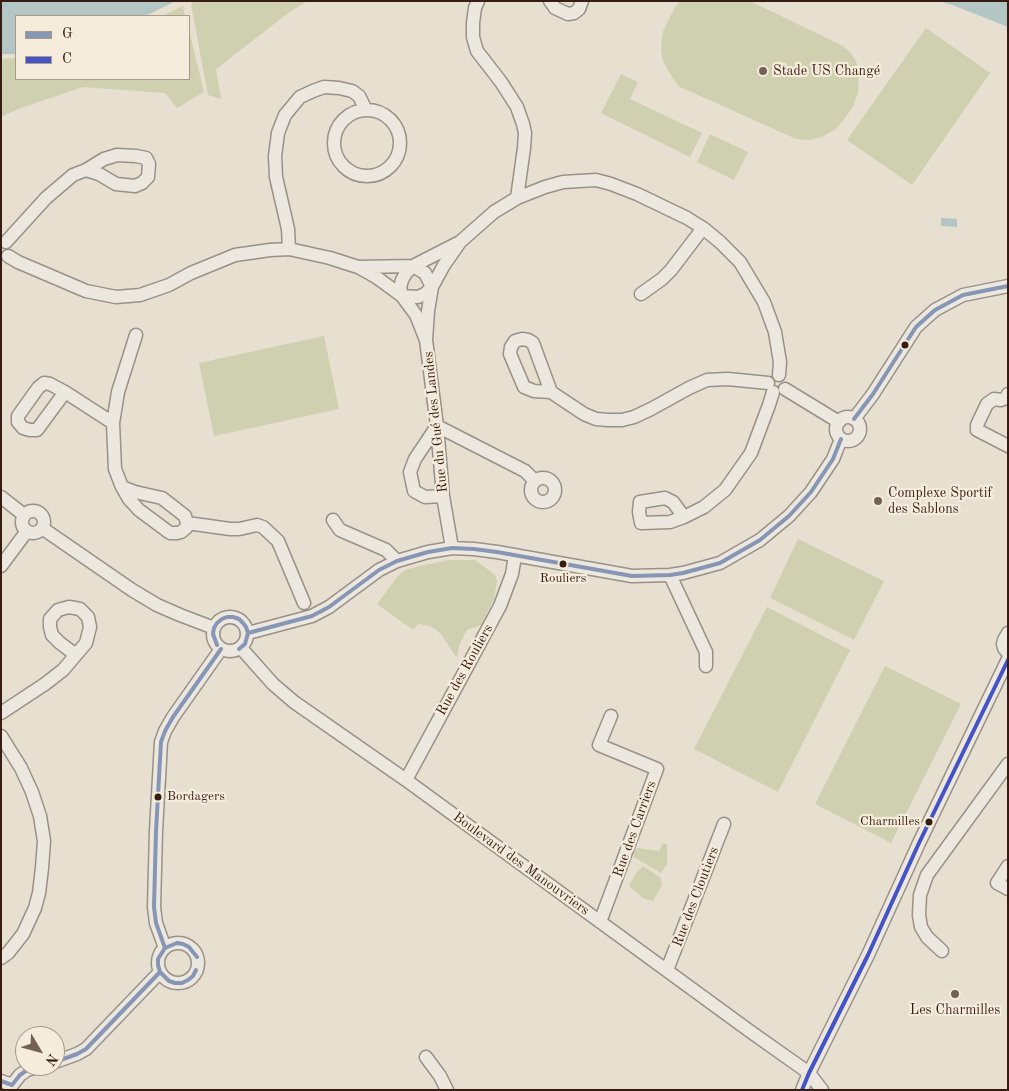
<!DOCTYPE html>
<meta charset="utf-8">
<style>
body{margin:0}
#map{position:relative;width:1009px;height:1091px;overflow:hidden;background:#e7dfd0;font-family:"Old Standard TT",serif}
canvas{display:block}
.frame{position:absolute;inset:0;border:2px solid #361d14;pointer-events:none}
.legend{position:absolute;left:15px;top:15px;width:175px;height:65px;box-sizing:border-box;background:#f5ecdb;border:1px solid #a9998b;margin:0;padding:6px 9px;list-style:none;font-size:15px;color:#361d14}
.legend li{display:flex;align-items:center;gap:10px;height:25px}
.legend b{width:25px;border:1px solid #a9998b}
.north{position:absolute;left:15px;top:1026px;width:50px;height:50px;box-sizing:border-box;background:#f5ecdb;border:1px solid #a9998b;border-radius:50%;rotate:127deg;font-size:14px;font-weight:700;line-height:20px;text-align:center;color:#361d14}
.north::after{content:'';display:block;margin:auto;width:18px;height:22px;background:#746156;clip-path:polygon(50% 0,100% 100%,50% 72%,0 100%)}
</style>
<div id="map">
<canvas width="1009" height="1091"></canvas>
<div class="frame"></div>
<ul class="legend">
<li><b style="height:6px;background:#8796b4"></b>G</li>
<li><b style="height:6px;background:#4453c6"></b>C</li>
</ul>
<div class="north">N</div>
</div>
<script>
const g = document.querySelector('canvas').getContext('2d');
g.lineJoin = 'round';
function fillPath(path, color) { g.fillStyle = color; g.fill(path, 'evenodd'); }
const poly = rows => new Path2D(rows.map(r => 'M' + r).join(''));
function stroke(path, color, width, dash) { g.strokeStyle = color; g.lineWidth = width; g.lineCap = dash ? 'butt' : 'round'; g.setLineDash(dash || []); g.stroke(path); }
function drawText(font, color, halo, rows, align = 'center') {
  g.font = font + ' "Old Standard TT",serif'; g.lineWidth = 4.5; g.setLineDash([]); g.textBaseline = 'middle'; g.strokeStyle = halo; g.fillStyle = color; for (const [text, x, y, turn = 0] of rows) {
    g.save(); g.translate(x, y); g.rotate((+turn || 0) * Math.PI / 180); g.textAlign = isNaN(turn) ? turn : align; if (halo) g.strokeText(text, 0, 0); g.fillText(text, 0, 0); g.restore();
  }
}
const green = poly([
 [195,1,308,1,291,11,216,69,221,99,208,95,191,4],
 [680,1,750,1,841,45,850,52,856,61,859,71,858,93,853,106,846,117,836,129,822,137,809,140,796,139,678,86,668,70,662,59,661,46,663,31,675,7],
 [183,6,185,16,162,16],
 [926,28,990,73,912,185,847,140],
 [189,30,204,92,177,108,165,93,83,87,18,109,1,117,1,59,16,58,16,79,189,79],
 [621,74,638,82,630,99,702,133,690,157,601,113],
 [710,134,748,152,734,180,697,162],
 [324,336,339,409,214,436,199,363],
 [798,539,884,581,854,640,770,598],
 [449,560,475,560,494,574,497,580,494,599,481,625,467,630,459,645,458,654,456,657,441,634,435,629,430,626,418,624,413,630,377,604,398,576,405,570,423,565],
 [767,607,850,650,778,792,694,749],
 [885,666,961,704,891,843,815,804],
 [663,843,667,844,667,864,661,873,634,857,634,851,637,848,659,851],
 [643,866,661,878,662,885,653,901,643,898,629,886,636,873]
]);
const water = poly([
 [1,1,176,1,145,16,16,16,16,54,1,54],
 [940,1,1008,1,1008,27,955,6],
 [941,218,957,219,957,227,941,226]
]);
const minor = poly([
 [478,1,475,8,473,23,473,37,477,51,501,82,517,107,523,124,525,133,524,148,517,198],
 [550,1,555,8,568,14,574,13,579,9,582,1],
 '334 143a33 33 0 1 1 66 0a33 33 0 1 1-66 0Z',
 [6,242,46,198,73,175,86,170,104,159,117,155,136,156,146,158,149,164,148,177,142,183,135,186,116,184,99,174,86,170],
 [289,249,288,229,276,177,275,156,278,133,285,115,300,97,313,91,324,87,339,88,352,91,359,96,366,110],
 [8,256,18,262,86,291,116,297,140,295,169,285,191,273,235,255,270,250,289,249,330,258,358,267,413,266,458,243],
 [413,266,425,273,432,287,425,294,418,297,402,296,400,288,402,280,406,273,413,266],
 [360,268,376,277,402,296,416,315,426,340,437,426,443,496,452,548],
 [641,294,662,279,671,270,703,228],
 [426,340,428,311,432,287,444,265,460,242,494,212,517,198,545,187,563,182,596,180,611,184,637,194,687,218,703,228,720,242,740,262,764,302,775,332,780,362,779,375],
 [785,389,839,422],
 [65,392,37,430,30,430,23,428,18,422,18,416,38,388,44,383,50,384,65,392,113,423],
 [551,392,533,343,528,340,522,339,515,341,511,347,510,354,524,387,534,391,551,392,584,414,596,419,608,420,622,420,634,417,651,409,689,388,707,380,728,379,768,383],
 [1008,394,1006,398,1001,400,994,399,987,404,977,425,977,430,1008,446],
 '836 429a12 12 0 1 1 24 0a12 12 0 1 1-24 0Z',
 [854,419,873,394,916,327,935,310,963,295,1008,286],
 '531 490a12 12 0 1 1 24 0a12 12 0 1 1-24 0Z',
 [122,487,135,492,162,498,185,516,187,523,186,528,181,532,177,533,170,533,139,510,129,499,122,487,115,469,113,423,118,392,136,335],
 [443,496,425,497,414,491,410,472,415,459,437,426,525,471,535,481],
 [1,497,24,515],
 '22 522a11 11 0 1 1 22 0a11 11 0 1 1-22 0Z',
 [684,517,673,502,665,498,640,502,639,512,641,523,670,522,684,517,704,507,725,490,751,453,769,405,773,392],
 [333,520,340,530,386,550,397,561],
 [187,523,230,529,239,529,257,525,263,527,278,541,304,603],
 [42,528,132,590,157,605,180,615,214,628],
 [1,566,27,531],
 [670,575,706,652,706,666],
 '213 634a17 17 0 1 1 34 0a17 17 0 1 1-34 0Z',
 [248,633,312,616,329,607,379,570,397,561,428,552,452,548,474,549,497,552,632,576,670,575,683,573,720,563,760,540,789,516,811,492,833,459,841,439],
 [1008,633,1004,640,1003,644,1004,648,1008,653],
 [241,648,273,684,294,702,406,780,751,1032,809,1073,822,1090],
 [1,713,45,684,63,670,86,643,90,627,88,617,80,609,69,607,58,610,50,619,50,627,52,635,60,643,76,655],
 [1,736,21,768,32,792,40,816,44,841,42,868,39,893,35,908,23,934,8,953,1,958],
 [406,780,500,606,512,574,515,556],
 [1008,866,997,883,1008,889],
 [600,922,657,769,599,745,611,716],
 '158 963a20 20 0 1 1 40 0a20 20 0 1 1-40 0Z',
 [165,948,156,923,154,907,156,831,161,742,165,731,173,717,221,649],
 [942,951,927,937,921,927,919,915,920,895,927,875,1008,764],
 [667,970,724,824],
 [426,1057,440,1076,447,1090],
 [55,1062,77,1054,86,1049,160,972],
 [1,1081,12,1085,20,1075,27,1070,40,1066],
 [802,1090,809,1073,868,955,919,843,1008,659]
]);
const bus1 = poly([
 [854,419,873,394,916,327,935,310,963,295,1008,286],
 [248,633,312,616,329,607,379,570,397,561,428,552,452,548,474,549,497,552,632,576,670,575,683,573,720,563,760,540,789,516,811,492,833,459,841,439],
 [217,645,213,634,214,628,217,623,222,619,227,617,233,617,239,619,243,623,246,627,248,633,245,644,239,649],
 [165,948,156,923,154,907,156,831,161,742,165,731,173,717,221,649],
 [196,970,193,976,188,980,182,983,175,983,169,981,160,972,158,965,158,959,165,948,177,943,183,944,189,947,197,957],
 [55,1062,77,1054,86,1049,160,972],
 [1,1081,12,1085,20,1075,27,1070,40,1066]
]);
const bus2 = poly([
 [802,1090,809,1073,868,955,919,843,1008,660]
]);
const markers = [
 [763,71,5,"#746156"],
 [905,345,4.5,"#361d14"],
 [878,501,5,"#746156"],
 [563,564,4.5,"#361d14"],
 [158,797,4.5,"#361d14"],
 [929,822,4.5,"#361d14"],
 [955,994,5,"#746156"]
];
const busNames = [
 ["Rouliers",563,579],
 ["Bordagers",167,797,"left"],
 ["Charmilles",920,822,"right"]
];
const poiNames = [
 ["Stade US Changé",773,71],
 ["Complexe Sportif",888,493],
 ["des Sablons",888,509],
 ["Les Charmilles",955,1010,"center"]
];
const streetNames = [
 ["Rue du Gué des Landes",436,422,-96],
 ["Rue des Rouliers",465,670,-61],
 ["Rue des Carriers",635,829,-70],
 ["Boulevard des Manouvriers",521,864,36],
 ["Rue des Cloutiers",696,897,-69]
];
fillPath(green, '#cfd0af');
fillPath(water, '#b3c6c3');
stroke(minor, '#999187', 15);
stroke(minor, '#ece8e0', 12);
stroke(bus1, '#8796b4', 4);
stroke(bus2, '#4453c6', 4);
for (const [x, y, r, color] of markers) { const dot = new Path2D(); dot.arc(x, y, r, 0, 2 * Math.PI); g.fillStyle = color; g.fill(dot); stroke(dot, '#f5ecdb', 2); }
drawText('13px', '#361d14', '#f5ecdb', busNames);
drawText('14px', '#361d14', '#f5ecdb', poiNames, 'left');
drawText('14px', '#361d14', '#f5ecdb', streetNames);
</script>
